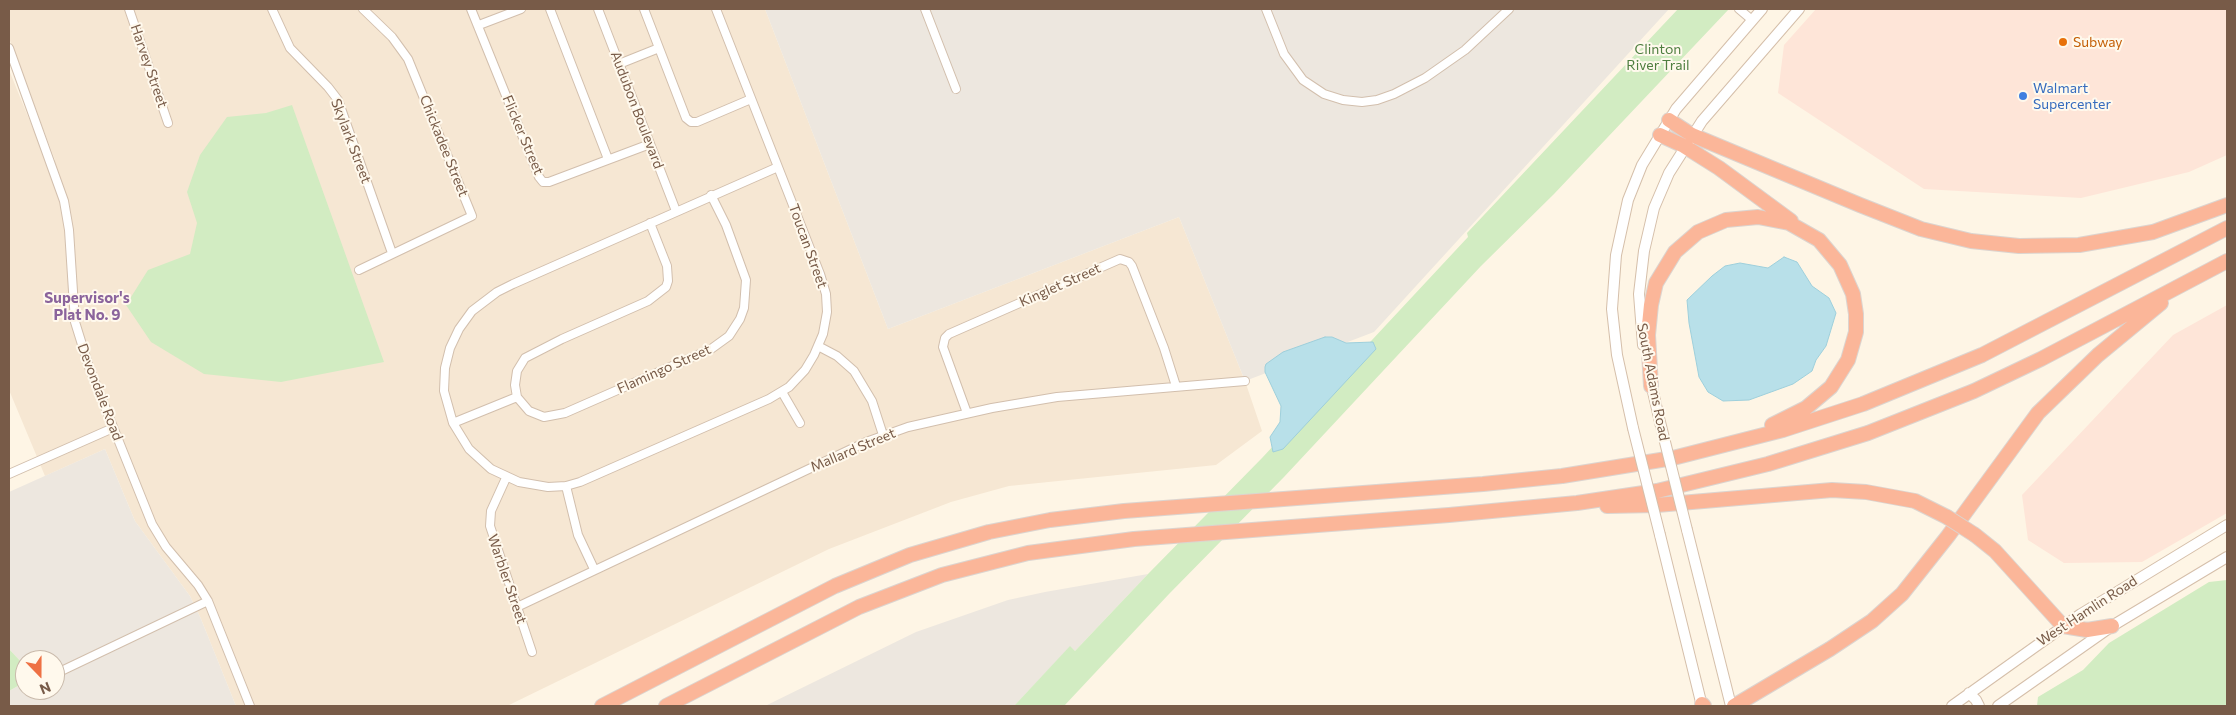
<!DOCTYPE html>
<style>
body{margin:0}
#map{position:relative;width:2236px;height:715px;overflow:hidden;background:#fef5e5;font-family:Commissioner,sans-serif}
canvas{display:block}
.frame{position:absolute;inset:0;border:10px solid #785b48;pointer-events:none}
.north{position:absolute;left:15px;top:650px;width:50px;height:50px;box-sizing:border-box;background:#fff9ed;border:1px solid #c9baab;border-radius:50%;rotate:158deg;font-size:14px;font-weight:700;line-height:20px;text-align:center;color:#785b48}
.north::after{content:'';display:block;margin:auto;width:18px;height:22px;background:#ee7144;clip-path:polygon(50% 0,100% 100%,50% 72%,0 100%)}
</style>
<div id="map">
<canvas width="2236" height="715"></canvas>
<div class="frame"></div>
<div class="north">N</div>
</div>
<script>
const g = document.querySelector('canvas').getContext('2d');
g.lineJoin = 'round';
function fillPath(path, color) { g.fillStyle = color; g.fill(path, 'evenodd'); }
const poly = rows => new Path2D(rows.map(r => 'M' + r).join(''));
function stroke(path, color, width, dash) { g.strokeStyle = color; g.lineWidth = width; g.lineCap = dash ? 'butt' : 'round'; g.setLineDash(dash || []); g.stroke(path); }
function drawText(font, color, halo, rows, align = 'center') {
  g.font = font + ' Commissioner,sans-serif'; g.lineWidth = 4; g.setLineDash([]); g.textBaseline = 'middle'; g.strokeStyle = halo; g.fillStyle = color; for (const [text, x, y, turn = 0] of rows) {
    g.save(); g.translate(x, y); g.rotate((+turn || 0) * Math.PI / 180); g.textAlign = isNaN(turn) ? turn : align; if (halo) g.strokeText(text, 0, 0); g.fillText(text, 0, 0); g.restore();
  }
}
const residential = poly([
 [9,9,765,9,888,329,1179,217,1245,381,1262,431,1216,465,1009,486,951,502,829,549,507,706,236,706,201,619,190,596,135,521,105,449,45,476,9,390,9,70,47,163,55,160,9,38]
]);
const commercial = poly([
 [1816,9,2227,9,2227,155,2189,172,2081,198,1924,189,1778,93,1784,45],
 [2227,305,2227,513,2142,562,2064,563,2028,540,2022,495,2173,335]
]);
const industrial = poly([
 [765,9,1669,9,1374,332,1245,381,1179,217,888,329],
 [105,449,135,521,190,596,201,619,236,706,9,706,9,691,25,682,25,690,55,690,55,660,25,660,25,666,9,649,9,492],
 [1148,574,1075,651,1070,647,1014,706,765,706,916,632,1008,600,1045,592]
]);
const green = poly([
 [1678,9,1729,9,1554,194,1481,266,1284,477,1169,594,1064,706,1014,706,1070,646,1075,651,1148,574,1262,458,1468,237,1467,233],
 [292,105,384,362,281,382,204,374,151,342,126,305,148,270,190,254,197,223,187,192,200,155,227,117,266,113],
 [2227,580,2227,706,2037,706,2038,697,2083,670,2109,643,2209,582],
 [9,649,25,666,25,682,9,691]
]);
const water = poly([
 [1784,257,1797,262,1812,286,1829,298,1836,313,1826,346,1816,360,1812,371,1793,384,1749,400,1723,401,1708,392,1699,377,1689,323,1687,300,1712,276,1725,266,1740,263,1768,268,1784,257],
 [1325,337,1332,337,1346,343,1373,342,1376,349,1283,449,1273,452,1270,437,1280,422,1281,406,1265,372,1265,367,1266,364,1283,352,1325,337]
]);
const street = poly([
 [129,9,168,123],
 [272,9,290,48,328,87,338,100,392,253],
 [471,9,539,177,543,182,549,182,650,144],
 [550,9,608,159],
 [598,9,676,211],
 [644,9,686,118,691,122,697,122,751,99],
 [716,9,820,274,826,294,827,312,823,334,814,355,805,370,789,387,769,399,580,482,566,486,548,487,519,482,491,469,469,449,453,423,444,391,445,368,450,348,459,329,472,311,497,292,513,284,778,167],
 [925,9,956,89],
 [1266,9,1284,54,1303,80,1324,94,1343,100,1362,102,1377,100,1394,94,1425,78,1465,50,1509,9],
 [1739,9,1752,20],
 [479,25,521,9],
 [9,48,64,201,69,230,75,322,89,367,152,524,166,547,198,585,208,601,250,706],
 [619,64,659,48],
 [650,223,667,266,668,281,666,287,648,301,562,339,525,358,517,371,515,385,517,397,529,411,544,417,565,413,711,349,729,336,740,319,744,308,746,280,726,225,711,195],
 [359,270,472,216,408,59,392,37,363,9],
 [818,346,837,356,854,371,872,401,883,435],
 [782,392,800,423],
 [967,413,943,347,945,338,949,334,1120,259,1129,262,1132,266,1164,348,1176,386],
 [453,423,517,397],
 [9,474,113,428],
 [506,478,491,511,490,526,532,652],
 [566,486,578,535,594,569],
 [517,607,866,442,908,427,992,408,1057,397,1245,381],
 [55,674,208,601]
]);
const secondary = poly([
 [1643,345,1639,294,1644,251,1654,208,1669,173,1702,121,1799,9],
 [1650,379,1660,422],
 [1633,428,1617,355,1612,309,1616,255,1628,200,1642,165,1676,109,1762,9],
 [1687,530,1731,706],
 [1660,535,1702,706],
 [1969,693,1976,700,1979,706],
 [1952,706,2081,614,2227,525],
 [1998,706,2112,626,2227,557]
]);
const highway = poly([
 [1669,120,1692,135,1860,205,1921,229,1971,241,2019,246,2079,245,2153,232,2227,205],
 [1660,135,1684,146,1719,168,1791,221],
 [1651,386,1648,335,1651,305,1656,283,1675,252,1698,232,1726,220,1758,217,1789,223,1819,240,1840,265,1853,294,1856,314,1856,332,1848,360,1831,387,1806,408,1772,425],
 [1607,506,1657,505,1832,490,1866,492,1915,501,1947,517],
 [1975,535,1995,551,2063,626,2087,630,2112,626],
 [1702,704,1704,706],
 [602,706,835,586,910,555,989,532,1050,520,1124,511,1483,484,1562,476,1673,458,1783,430,1863,404,1982,355,2227,228],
 [666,706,859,607,942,575,1028,553,1134,539,1449,515,1577,503,1657,491,1768,464,1868,433,1974,391,2041,359,2227,261],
 [1734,706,1830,649,1872,621,1902,594,1948,536,2038,413,2098,355,2161,303]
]);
const secondaryBridge = poly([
 [1660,422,1687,530],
 [1633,428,1660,535]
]);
const highwayBridge = poly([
 [1947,517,1975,535]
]);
const markers = [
 [2063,42,5,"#e8710a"],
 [2023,96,5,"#3f7fe0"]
];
const foodNames = [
 ["Subway",2073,42]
];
const parkNames = [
 ["Clinton",1658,49],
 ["River Trail",1658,65]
];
const streetNames = [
 ["Harvey Street",149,66,71],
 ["Audubon Boulevard",637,110,69],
 ["Flicker Street",523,135,67],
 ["Skylark Street",351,141,69],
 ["Chickadee Street",444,146,68],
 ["Toucan Street",808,246,70],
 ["Kinglet Street",1060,285,-24],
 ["Flamingo Street",664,369,-24],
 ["South Adams Road",1653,382,79],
 ["Devondale Road",100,392,69],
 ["Mallard Street",853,450,-23],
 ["Warbler Street",507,579,71],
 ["West Hamlin Road",2087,611,-33]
];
const shopNames = [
 ["Walmart",2033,88],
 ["Supercenter",2033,104]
];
const neighbourhoodNames = [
 ["Supervisor's",87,298],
 ["Plat No. 9",87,315]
];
fillPath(residential, '#f6e7d3');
fillPath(commercial, '#fee5d8');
fillPath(industrial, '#ede7df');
fillPath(green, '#d2ecc2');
fillPath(water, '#b8e0e9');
stroke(water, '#9ecfdb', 1);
stroke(street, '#d2bfad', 10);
stroke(secondary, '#d5bfaa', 12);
stroke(highway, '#dcd4cf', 16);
stroke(street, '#fff', 8);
stroke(secondary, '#fff', 10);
stroke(highway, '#fbb699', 14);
stroke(secondaryBridge, '#d5bfaa', 12, []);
stroke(highwayBridge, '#dcd4cf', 16, []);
stroke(secondaryBridge, '#fff', 10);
stroke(highwayBridge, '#fbb699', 14);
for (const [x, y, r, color] of markers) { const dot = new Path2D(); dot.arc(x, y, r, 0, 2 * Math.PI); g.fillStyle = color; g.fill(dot); stroke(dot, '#fff9ed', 2); }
drawText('14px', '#c56008', '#fff9ed', foodNames, 'left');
drawText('14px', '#4f7f40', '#fff9ed', parkNames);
drawText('14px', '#785b48', '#fff9ed', streetNames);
drawText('14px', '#366cbe', '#fff9ed', shopNames, 'left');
drawText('bold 15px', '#8b649c', '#fff9ed', neighbourhoodNames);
</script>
